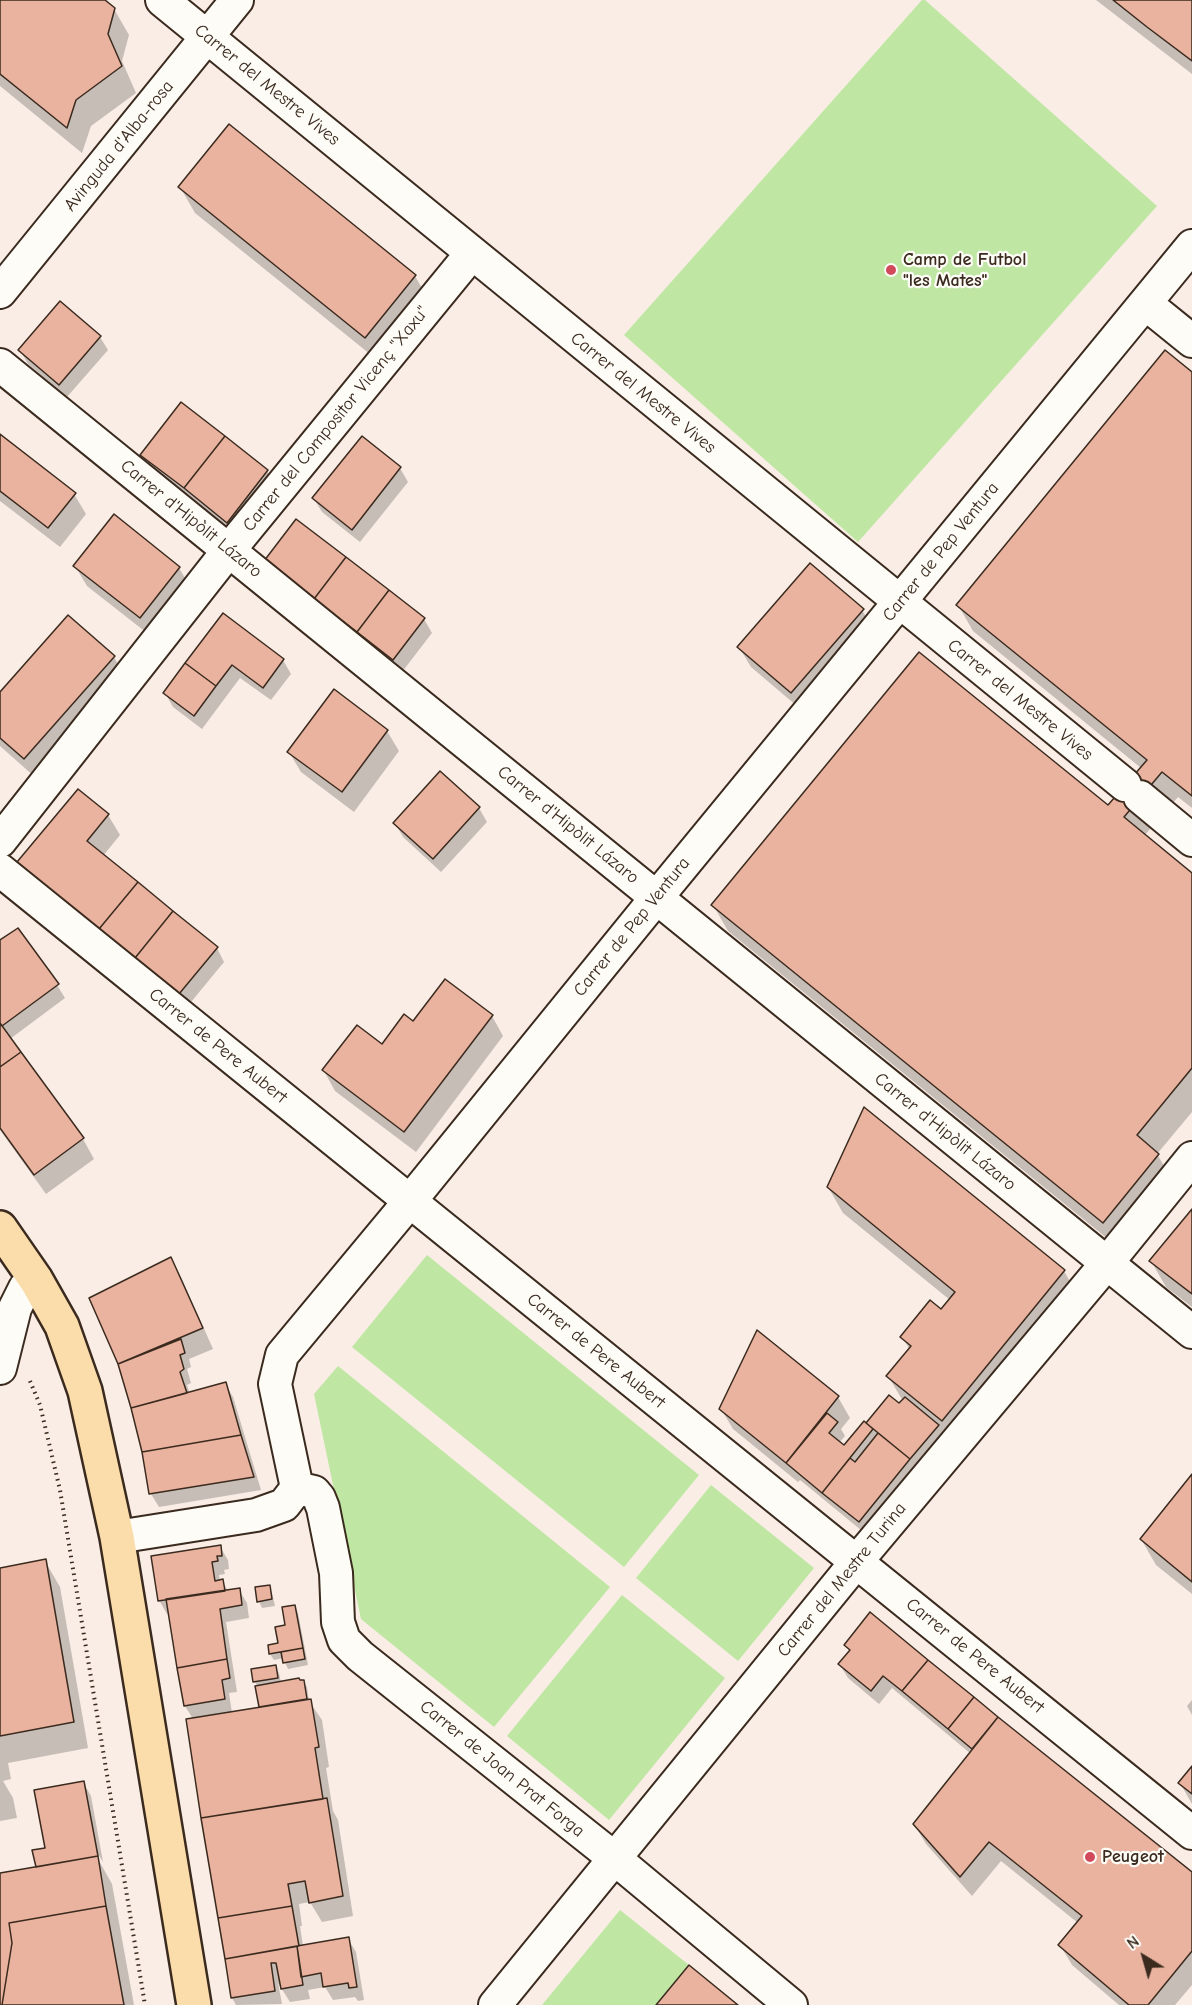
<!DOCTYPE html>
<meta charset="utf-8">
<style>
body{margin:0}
#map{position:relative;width:1192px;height:2005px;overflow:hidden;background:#f9ede5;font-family:"Comic Neue",sans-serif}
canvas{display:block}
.north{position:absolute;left:1114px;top:1927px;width:60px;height:60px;-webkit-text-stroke:4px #fdfcf7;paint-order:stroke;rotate:323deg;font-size:16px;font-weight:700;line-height:24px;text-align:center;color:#3b2a1e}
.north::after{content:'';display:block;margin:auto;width:21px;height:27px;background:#3b2a1e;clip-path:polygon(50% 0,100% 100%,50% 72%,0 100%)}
</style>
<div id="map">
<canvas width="1192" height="2005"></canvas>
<div class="north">N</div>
</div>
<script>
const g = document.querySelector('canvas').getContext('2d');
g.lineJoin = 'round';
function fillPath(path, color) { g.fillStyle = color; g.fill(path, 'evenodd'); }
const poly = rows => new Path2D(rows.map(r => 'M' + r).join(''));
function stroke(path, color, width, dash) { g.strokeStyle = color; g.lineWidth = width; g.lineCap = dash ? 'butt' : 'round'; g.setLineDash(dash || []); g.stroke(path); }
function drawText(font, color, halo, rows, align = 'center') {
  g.font = font + ' "Comic Neue",sans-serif'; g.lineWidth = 4.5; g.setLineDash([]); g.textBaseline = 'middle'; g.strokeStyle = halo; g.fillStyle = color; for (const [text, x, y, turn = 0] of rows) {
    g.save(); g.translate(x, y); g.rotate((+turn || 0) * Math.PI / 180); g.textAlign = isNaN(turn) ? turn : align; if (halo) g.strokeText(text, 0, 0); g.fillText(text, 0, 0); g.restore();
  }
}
const green = poly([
 [922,0,925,0,1157,206,858,542,624,335],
 [427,1255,699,1475,624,1567,352,1347],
 [338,1366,610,1587,494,1727,361,1619,314,1394],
 [711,1485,814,1568,738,1661,636,1578],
 [622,1595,725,1678,609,1820,507,1736],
 [620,1910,689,1965,656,2005,542,2005]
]);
const shadow = poly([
 [0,0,103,0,114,9,129,35,122,61,136,93,91,126,82,153,0,86],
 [1096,0,1192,0,1192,74],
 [180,187,415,276,430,302,381,363,195,213],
 [100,337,108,350,67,397,28,364,20,350],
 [1192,374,1192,808,1178,797,1144,836,1192,875,1192,1112,1157,1154,1173,1181,1119,1248,728,931,713,905,1108,808,1141,768,973,631,958,605],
 [182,404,267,471,275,484,236,535,150,468,142,455],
 [0,436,74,494,86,514,60,547,0,501],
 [400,468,408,482,360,542,322,512,314,499],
 [297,522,424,619,432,633,402,672,274,575],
 [75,566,179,568,191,588,152,637,87,586],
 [862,610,874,630,804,712,751,667,739,647],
 [223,615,283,660,291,674,271,700,240,678,202,729,173,707,165,693],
 [114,657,125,677,36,778,0,746,0,694],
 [387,731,399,751,354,812,301,772,289,752],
 [479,808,487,822,441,872,403,837,395,823],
 [108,815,120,835,103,856,217,948,224,962,187,1007,31,882,19,862],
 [0,942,57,985,65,998,10,1039,83,1139,94,1159,46,1194,0,1130],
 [492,1016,503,1036,416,1152,335,1091,324,1071,382,1046,414,1023],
 [828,1187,1064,1271,1079,1297,867,1535,800,1480,798,1482,733,1429,721,1409,758,1332,838,1397,850,1418,841,1429,845,1436,839,1443,844,1447,889,1397,899,1405,903,1401,888,1376,910,1350,902,1337,941,1311,950,1300,843,1213],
 [1192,1211,1192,1307,1166,1287,1151,1261],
 [171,1259,182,1279,213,1349,189,1359,191,1367,187,1369,191,1383,187,1385,190,1394,225,1384,233,1397,261,1490,159,1507,151,1494,133,1408,119,1363],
 [1192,1477,1192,1594,1156,1565,1141,1539],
 [220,1547,228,1560,229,1569,224,1570,225,1574,219,1575,220,1581,222,1581,228,1591,239,1590,247,1603,249,1618,226,1622,237,1692,229,1693,232,1713,260,1708,258,1687,255,1682,275,1666,279,1673,281,1683,303,1681,307,1687,309,1701,322,1720,329,1767,326,1768,333,1811,338,1820,353,1916,322,1922,310,1902,299,1904,302,1926,300,1926,303,1946,348,1939,356,1952,364,2000,358,2001,355,1997,333,2000,325,1987,308,1990,310,1999,290,2002,278,1983,282,2004,236,2005,232,1998,193,1719,185,1706,170,1613,167,1614,159,1600],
 [45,1561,60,1587,88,1748,8,1763,11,1779,3,1781,13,1798,17,1818,0,1821,0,1570],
 [269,1587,272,1593,275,1606,262,1608,259,1601],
 [295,1606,298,1613,308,1665,288,1669,283,1658,274,1660,270,1654,280,1644],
 [870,1614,1000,1720,1192,1874,1192,1985,1175,2005,1119,2005,1072,1965,1060,1945,1078,1923,1001,1861,972,1896,926,1844,914,1824,971,1754,892,1688,879,1704,848,1678,840,1665,850,1652,846,1645],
 [1192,1700,1192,1715,1187,1706],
 [1192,1768,1192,1804,1180,1783],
 [83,1782,91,1796,103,1862,95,1849,93,1850,112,1884,134,2005,0,2005,0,1875,37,1868]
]);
const building = poly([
 [0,0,105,0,115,8,108,34,122,66,76,100,67,128,0,74,0,0],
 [1113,0,1192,0,1192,61,1147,27,1113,0],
 [229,124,416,275,365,338,178,187,229,124],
 [60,301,101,336,59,385,18,350,60,301],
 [1165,350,1192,372,1192,796,1162,772,1124,817,1192,873,1192,1068,1137,1135,1159,1154,1103,1223,711,905,919,652,1108,805,1147,760,956,605,1165,350],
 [181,402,225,436,184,488,140,455,181,402],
 [0,434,76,493,48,528,0,491,0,434],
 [225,436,268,470,227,523,184,488,225,436],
 [362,436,401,467,352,530,312,498,362,436],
 [114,514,180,567,140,618,73,566,114,514],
 [296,519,346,557,314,599,264,561,296,519],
 [346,557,389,590,357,632,314,599,346,557],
 [810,563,864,609,791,693,737,647,810,563],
 [389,590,425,618,393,660,357,632,389,590],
 [223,613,284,659,263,688,232,665,216,686,185,663,223,613],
 [68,615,115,656,24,759,0,738,0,692,68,615],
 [185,663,216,686,194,716,163,693,185,663],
 [334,689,388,730,342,792,287,752,334,689],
 [440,771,480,807,433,859,393,823,440,771],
 [78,789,109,814,87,841,138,882,99,929,17,862,78,789],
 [138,882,173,911,135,958,99,929,138,882],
 [173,911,218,947,179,994,135,958,173,911],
 [18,928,59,984,2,1026,0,1023,0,940,18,928],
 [445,979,493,1015,404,1132,322,1070,357,1025,382,1044,404,1014,413,1021,445,979],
 [0,1023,21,1052,0,1067,0,1023],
 [21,1052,84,1138,34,1175,0,1128,0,1067,21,1052],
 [864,1107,1065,1270,942,1421,886,1376,911,1346,900,1337,930,1300,941,1309,955,1292,827,1187,864,1107],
 [1192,1209,1192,1294,1149,1261,1192,1209],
 [171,1257,203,1328,118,1364,89,1298,171,1257],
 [757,1330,839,1396,786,1463,719,1409,757,1330],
 [181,1339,185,1353,180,1355,184,1369,180,1372,187,1393,131,1408,118,1364,181,1339],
 [226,1382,241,1435,142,1452,131,1408,226,1382],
 [889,1395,899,1403,905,1397,939,1425,910,1459,866,1423,889,1395],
 [827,1413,838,1422,829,1433,844,1445,864,1421,873,1429,822,1493,786,1463,827,1413],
 [878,1433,910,1459,859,1522,822,1493,850,1458,855,1462,878,1433],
 [241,1435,254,1477,149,1494,142,1452,241,1435],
 [1192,1474,1192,1582,1140,1539,1192,1474],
 [221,1545,222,1556,217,1556,218,1561,212,1562,215,1581,223,1579,225,1591,158,1601,151,1556,221,1545],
 [46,1559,74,1722,0,1736,0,1568,46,1559],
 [270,1585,272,1599,257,1602,255,1587,270,1585],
 [240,1588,242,1605,220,1609,227,1659,177,1668,166,1599,240,1588],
 [295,1605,303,1648,269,1654,268,1645,278,1643,275,1627,285,1625,282,1607,295,1605],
 [870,1612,928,1660,902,1691,883,1676,871,1691,838,1664,850,1650,844,1645,870,1612],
 [303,1648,305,1659,283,1663,281,1652,303,1648],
 [227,1659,230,1678,222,1680,225,1699,184,1706,177,1668,227,1659],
 [928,1660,974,1697,948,1729,902,1691,928,1660],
 [276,1665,278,1678,253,1682,251,1669,276,1665],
 [299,1678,300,1680,304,1680,307,1699,259,1707,255,1686,299,1678],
 [974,1697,998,1717,972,1749,948,1729,974,1697],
 [311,1699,319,1747,315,1748,323,1799,201,1818,186,1719,311,1699],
 [998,1717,1192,1872,1192,1951,1148,2005,1129,2005,1058,1945,1082,1916,989,1842,960,1877,913,1824,998,1717],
 [1192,1766,1192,1794,1178,1783,1192,1766],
 [84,1781,98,1856,36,1867,32,1850,45,1848,34,1790,84,1781],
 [327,1798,343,1896,309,1903,305,1881,288,1884,292,1906,218,1918,201,1818,327,1798],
 [98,1856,106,1906,9,1923,12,1943,2,2005,0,2005,0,1873,98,1856],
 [106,1906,124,2005,2,2005,12,1943,9,1923,106,1906],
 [292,1906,299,1946,225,1959,218,1918,292,1906],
 [349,1937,357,1987,349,1988,348,1983,323,1987,321,1973,301,1977,297,1946,349,1937],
 [297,1946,303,1985,281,1989,276,1963,271,1963,275,1991,231,1998,225,1959,297,1946],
 [689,1965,738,2005,656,2005,689,1965]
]);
const path = poly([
 [30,1381,40,1405,60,1490,145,2005]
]);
const minor = poly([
 [162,0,1125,785],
 [0,292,237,0],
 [1145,303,1192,341],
 [0,365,1192,1332],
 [1140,797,1192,840],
 [0,841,229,550,472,253],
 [0,870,1192,1833],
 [0,1368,15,1308,25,1288,36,1280],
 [297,1488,314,1492,319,1498,323,1508,336,1573,338,1622,344,1640,360,1656,614,1858,791,2005],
 [117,1537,256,1515,284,1505,297,1488,275,1384,282,1355,410,1201,657,897,1192,246],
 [495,2005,857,1561,1107,1263,1192,1158]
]);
const primary = poly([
 [0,1228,36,1280,62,1326,85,1391,117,1537,194,2005]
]);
const markers = [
 [891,270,6,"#d1495b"],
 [1090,1857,6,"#d1495b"]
];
const streetNames = [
 ["Carrer del Mestre Vives",267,85,39],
 ["Avinguda d'Alba-rosa",119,146,-51],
 ["Carrer del Mestre Vives",643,393,39],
 ["Carrer del Compositor Vicenç \"Xaxu\"",336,419,-51],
 ["Carrer d'Hipòlit Lázaro",191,519,39],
 ["Carrer de Pep Ventura",941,552,-51],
 ["Carrer del Mestre Vives",1020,700,39],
 ["Carrer d'Hipòlit Lázaro",568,825,39],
 ["Carrer de Pep Ventura",632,927,-51],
 ["Carrer de Pere Aubert",218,1046,39],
 ["Carrer d'Hipòlit Lázaro",945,1132,39],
 ["Carrer de Pere Aubert",596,1351,39],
 ["Carrer del Mestre Turina",842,1580,-51],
 ["Carrer de Pere Aubert",975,1656,39],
 ["Carrer de Joan Prat Forga",502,1769,39]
];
const poiNames = [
 ["Camp de Futbol",903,260],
 ["\"les Mates\"",903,281],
 ["Peugeot",1102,1857]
];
fillPath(green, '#bfe7a3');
fillPath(shadow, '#0003');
fillPath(building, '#e9b39f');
stroke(building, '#3b2a1e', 1.5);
stroke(minor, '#3b2a1e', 36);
stroke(primary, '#3b2a1e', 38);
stroke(path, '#3b2a1e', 4, [1.5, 4.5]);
stroke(minor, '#fdfcf7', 32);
stroke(primary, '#faddab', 33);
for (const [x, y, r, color] of markers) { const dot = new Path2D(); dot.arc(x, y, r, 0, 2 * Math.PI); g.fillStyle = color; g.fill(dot); stroke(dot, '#fdfcf7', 2); }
drawText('18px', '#3b2a1e', '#fdfcf7', streetNames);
drawText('bold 18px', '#3b2a1e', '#fdfcf7', poiNames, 'left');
</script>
